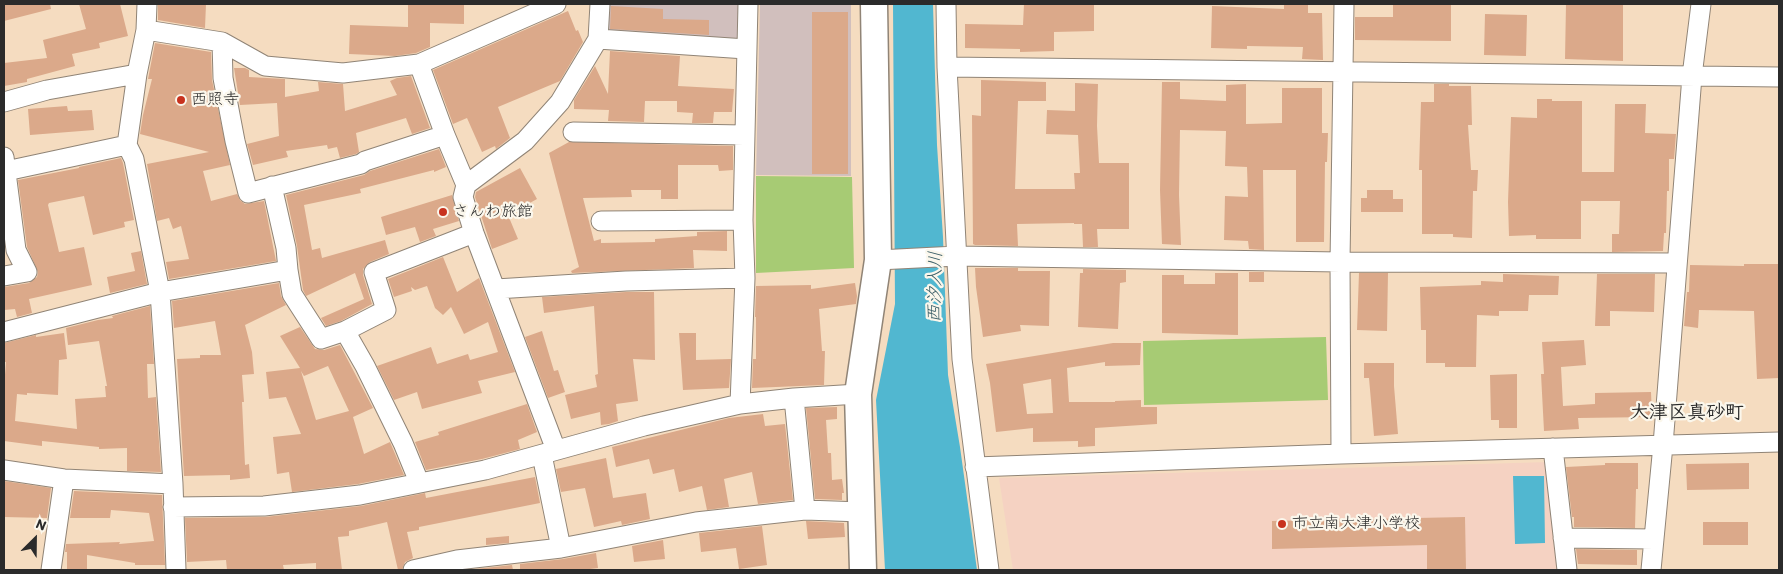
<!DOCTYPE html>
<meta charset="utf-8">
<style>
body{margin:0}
#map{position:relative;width:1783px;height:574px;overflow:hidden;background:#f5dcc0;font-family:Itim,sans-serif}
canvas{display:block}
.frame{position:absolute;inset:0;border:5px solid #2b2b2b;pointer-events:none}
.north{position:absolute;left:10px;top:514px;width:50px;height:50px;-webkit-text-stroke:4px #fbf7ec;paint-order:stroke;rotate:23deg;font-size:14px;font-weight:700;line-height:20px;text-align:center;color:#2b2b2b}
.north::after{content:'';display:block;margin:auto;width:18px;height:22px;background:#2b2b2b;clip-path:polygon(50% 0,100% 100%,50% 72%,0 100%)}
</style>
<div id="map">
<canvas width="1783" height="574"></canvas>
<div class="frame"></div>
<div class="north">N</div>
</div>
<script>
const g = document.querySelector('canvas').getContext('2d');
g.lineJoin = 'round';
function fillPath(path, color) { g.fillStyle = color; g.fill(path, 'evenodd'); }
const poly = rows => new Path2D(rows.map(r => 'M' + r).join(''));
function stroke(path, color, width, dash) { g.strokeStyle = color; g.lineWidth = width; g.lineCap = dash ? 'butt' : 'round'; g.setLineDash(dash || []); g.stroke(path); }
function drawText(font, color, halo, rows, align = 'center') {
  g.font = font + ' Itim,"Klee One",sans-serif'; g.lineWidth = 4.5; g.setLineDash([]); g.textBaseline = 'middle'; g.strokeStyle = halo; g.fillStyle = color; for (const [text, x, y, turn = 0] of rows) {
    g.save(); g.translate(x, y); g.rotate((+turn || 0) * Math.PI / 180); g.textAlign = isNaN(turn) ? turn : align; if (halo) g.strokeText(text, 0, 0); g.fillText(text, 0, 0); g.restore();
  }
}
const built = poly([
 [1550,462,1563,570,1013,570,999,478]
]);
const industrial = poly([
 [604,4,739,4,738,42,608,37],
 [760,4,851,4,851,176,756,175]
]);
const green = poly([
 [756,176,852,177,854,268,756,273],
 [1326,337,1328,400,1144,405,1143,341]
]);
const water = poly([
 [893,4,933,4,937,145,943,237,948,375,960,447,977,570,885,570,876,400,895,304],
 [1513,476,1544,476,1545,543,1515,544]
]);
const building = poly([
 [4,4,50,4,51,9,4,21],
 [79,4,120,4,128,36,99,43,100,48,72,54,75,66,27,79,27,82,4,86,4,63,47,58,43,40,86,29],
 [158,4,206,4,205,28,158,20],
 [408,4,464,4,464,24,430,23,430,47,416,53,395,56,349,54,350,25,408,27],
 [1024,4,1094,4,1094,31,1054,32,1054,51,1020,52,1020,49,965,48,965,24,1023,25],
 [1284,4,1308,4,1308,13,1322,13,1323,60,1302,59,1303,47,1247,46,1247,49,1211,48,1212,6,1284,9],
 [1393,4,1451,4,1451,41,1355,40,1355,17,1393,17],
 [1566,4,1623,4,1623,61,1565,59],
 [611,6,663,9,663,19,709,20,709,35,610,29],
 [568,11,576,31,578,30,583,42,560,81,498,107,510,138,496,149,495,146,482,152,467,118,453,124,433,70],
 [812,12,848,12,848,174,812,174],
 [1485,14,1527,15,1526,56,1484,55],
 [155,43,211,52,212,80,230,165,203,171,211,201,237,194,240,200,245,204,264,201,276,261,169,279,166,262,189,259,181,226,173,229,169,218,157,221,147,164,209,152,140,134,143,115,152,79,148,79],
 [610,51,680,56,678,86,734,89,732,112,714,112,713,123,692,123,693,113,677,112,677,101,645,101,644,122,608,121,609,110,574,109,574,100,595,66,608,94],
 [234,68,245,68,249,70,249,77,285,79,285,97,319,91,318,82,343,84,345,111,397,95,390,81,397,78,411,76,430,128,412,134,406,118,356,133,359,152,356,154,340,158,337,147,328,149,327,145,286,151,288,157,253,165,247,144,279,136,277,103,240,105],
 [981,80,1046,82,1046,101,1018,101,1015,189,1075,189,1074,173,1080,173,1078,135,1046,134,1047,110,1075,111,1075,83,1098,84,1097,126,1099,163,1129,163,1129,229,1097,229,1098,247,1083,247,1082,224,1074,224,1074,223,1017,224,1018,246,975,245,973,244,972,115,981,116],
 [1162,82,1180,82,1180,99,1226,101,1226,85,1246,84,1246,124,1282,123,1282,88,1322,88,1322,133,1328,133,1327,162,1325,162,1324,242,1296,242,1296,170,1263,170,1264,250,1249,249,1248,241,1224,240,1225,196,1248,197,1247,167,1225,166,1226,131,1180,130,1179,195,1181,245,1162,244,1160,190],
 [1434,84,1449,84,1449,86,1471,86,1472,125,1468,125,1471,170,1478,170,1477,191,1473,191,1472,238,1453,237,1453,234,1422,234,1422,170,1419,170,1421,102,1434,102],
 [1537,99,1552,99,1552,101,1582,101,1582,172,1614,172,1615,104,1646,104,1645,133,1676,134,1674,159,1669,159,1669,191,1667,191,1666,233,1664,233,1663,251,1612,252,1612,234,1619,234,1620,201,1581,201,1581,239,1536,239,1536,235,1509,236,1508,202,1511,117,1537,118],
 [67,106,68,111,92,110,94,130,30,135,28,109],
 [569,142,733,146,733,170,719,171,718,165,678,165,678,199,661,199,661,190,631,190,632,197,583,198,594,241,601,239,601,243,655,242,655,239,697,236,697,232,727,231,727,251,693,250,694,268,572,273,571,271,579,267,549,153],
 [439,149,446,167,434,172,434,170,360,189,361,193,304,205,312,250,320,248,322,258,385,240,389,254,370,262,363,269,363,275,372,304,341,321,326,326,321,318,364,299,355,273,306,296,303,290,297,246,286,195,364,175,370,171],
 [121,158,123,163,134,220,124,222,125,227,93,235,84,196,49,203,48,205,59,252,84,247,92,285,29,299,32,313,17,317,15,309,4,310,4,287,29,283,37,277,38,272,27,247,18,180,79,168,79,167],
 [520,168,537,199,508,215,518,239,492,249,475,197,476,192],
 [1367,190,1393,190,1393,199,1403,199,1403,212,1361,212,1361,198,1367,198],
 [452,195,459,221,433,229,436,236,420,242,415,227,386,235,381,217],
 [141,251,147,284,110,293,107,277,135,271,131,253],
 [443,257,457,292,479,278,515,372,478,381,482,393,422,409,417,392,394,400,377,366,431,347,437,364,468,354,470,360,498,352,488,322,464,334,451,307,443,315,435,308,427,286,415,290,411,287,412,291,394,297,388,279],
 [1744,264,1779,264,1779,378,1757,379,1754,311,1699,310,1698,328,1684,326,1687,292,1689,292,1690,265,1744,266],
 [975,268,1018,268,1018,271,1050,271,1049,326,1020,325,1021,331,983,337,976,287],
 [1083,269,1126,270,1126,282,1120,283,1118,329,1078,327,1080,273,1083,273],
 [1249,272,1264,272,1264,282,1249,282],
 [1215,273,1238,273,1238,335,1162,333,1162,275,1184,275,1184,284,1215,284],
 [1359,273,1388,273,1387,331,1357,330],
 [1503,274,1559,276,1558,295,1529,295,1528,311,1499,311,1499,316,1477,315,1476,367,1445,367,1445,363,1426,363,1426,330,1421,330,1420,287,1481,285,1481,281,1503,282],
 [1597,274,1655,274,1654,312,1610,311,1610,326,1595,326],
 [279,283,281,296,286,305,245,325,252,352,254,374,242,375,244,402,242,402,245,465,249,464,250,478,230,480,230,475,184,476,177,359,200,358,200,355,221,355,215,321,174,328,172,301],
 [855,283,857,296,856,304,819,309,822,351,825,351,824,385,752,388,753,359,756,359,756,317,755,317,756,286,811,285,811,289],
 [626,292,654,292,655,360,633,359,638,401,616,404,618,421,609,424,601,425,600,412,571,419,565,395,597,387,595,375,598,374,594,306,544,313,542,297],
 [150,306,154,364,147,364,148,398,156,397,161,472,127,471,127,448,99,449,99,447,42,441,42,446,4,441,4,387,6,362,4,362,4,343,36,335,36,337,64,333,67,359,59,360,58,395,27,393,27,395,17,394,15,421,77,429,75,399,106,397,105,386,107,386,99,341,68,345,66,328,98,320,113,318,112,316],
 [300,327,315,349,324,350,340,345,373,408,353,417,364,454,390,442,404,475,358,484,292,492,289,472,277,474,273,437,301,434,286,397,269,399,266,372,300,368,280,336],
 [328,366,349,411,316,420,301,371,304,376],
 [542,331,554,371,558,370,565,392,548,398,525,337],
 [679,333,696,333,696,360,731,359,729,388,683,390],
 [1584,340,1586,365,1561,367,1563,406,1595,404,1595,393,1651,392,1652,417,1578,418,1579,429,1544,431,1541,374,1544,374,1542,342],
 [1113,343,1141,343,1140,365,1105,366,1105,362,1067,368,1069,402,1115,402,1115,401,1141,400,1141,407,1157,407,1157,424,1095,428,1095,446,1078,447,1078,441,1033,442,1033,428,996,432,990,383,986,364],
 [1051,379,1053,413,1027,414,1023,384],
 [1364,363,1394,363,1394,386,1398,434,1374,436,1369,378,1364,378],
 [1517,374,1517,428,1499,428,1499,420,1491,420,1490,375],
 [527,404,537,432,518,440,520,449,482,459,426,470,415,442,439,435,438,432],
 [837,407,837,419,826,420,828,453,831,453,832,480,842,479,844,493,842,493,842,500,815,499,806,408],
 [763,414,765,426,785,424,793,500,758,504,752,472,724,479,729,507,707,510,702,486,679,492,674,469,653,474,649,459,616,467,612,447,729,418],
 [606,458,613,498,646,493,650,519,622,525,621,521,594,527,585,488,561,492,556,469],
 [1605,463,1638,463,1638,489,1636,489,1635,528,1574,527,1574,517,1572,517,1566,467,1605,465],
 [1749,463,1749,489,1687,490,1686,464],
 [535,477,540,503,419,527,419,530,407,532,413,558,405,562,402,570,398,570,387,522,349,531,349,536,338,537,342,570,316,570,316,563,283,565,284,570,227,570,226,560,187,562,185,518,265,517,361,506,425,493,426,498],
 [4,481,51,488,47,518,4,517],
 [74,491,162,495,165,565,135,565,135,563,87,555,87,570,67,570,67,552,65,552,66,544,120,542,119,544,154,541,149,513,111,510,110,518,70,518],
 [1465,517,1466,570,1427,570,1427,545,1272,549,1272,521],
 [806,521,844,523,845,537,808,539],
 [1703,522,1748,522,1748,545,1703,545],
 [762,526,767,565,739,569,736,548,701,552,699,533],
 [509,536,509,543,486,545,486,538],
 [663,540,665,559,634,562,632,546],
 [1576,549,1637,550,1637,565,1578,564],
 [596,553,598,568,582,570,520,570,520,564,563,559],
 [512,565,513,570,466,570]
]);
const street = poly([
 [147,4,146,30,137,74,127,145,134,159,160,292,173,484,176,570],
 [946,4,947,67,962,359,989,570],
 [146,30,222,42,265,66,343,73,419,64,556,4],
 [598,39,746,49],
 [222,42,223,78,235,141,248,193,361,164,365,161,445,135],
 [419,64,445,135,466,185],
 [947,67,1779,77],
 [4,102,47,90,137,74],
 [573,132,744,135],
 [4,157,16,250,27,272,4,276],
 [6,171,127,145],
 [272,186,286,248,288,270,292,294,321,339,345,331,386,310,374,272,474,233],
 [601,221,743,220],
 [878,260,957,256,1340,262,1677,263],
 [496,289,626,281,745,278],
 [345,331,365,366,403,443,419,482],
 [4,332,160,292,288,270],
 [794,398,805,510],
 [740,404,745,278,743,220,748,4],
 [1553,448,1567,570],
 [556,450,474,233,463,197,466,185,525,141,560,102,598,39,600,4],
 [1341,454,1340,262,1344,4],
 [542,455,561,548],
 [975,467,1341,454,1779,442],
 [4,470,64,479,173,484],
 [173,507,264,506,360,495,485,470,644,426,740,404,794,398,858,394],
 [1563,538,1654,539],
 [51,570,64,479],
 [413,570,457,560,561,548,696,522,805,510,862,512],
 [1651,570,1663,445,1692,76,1701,4]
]);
const secondary = poly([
 [863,570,858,394,878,260,874,4]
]);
const markers = [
 [181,100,5,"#c8321e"],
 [443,212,5,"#c8321e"],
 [1282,524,5,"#c8321e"]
];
const poiNames = [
 ["西照寺",191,100],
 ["さんわ旅館",453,212],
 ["市立南大津小学校",1292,524]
];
const waterNames = [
 ["西汐入川",936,287,-89]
];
const quarterNames = [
 ["大津区真砂町",1687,413]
];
fillPath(built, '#f5d2c2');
fillPath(industrial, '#d1bfbd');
fillPath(green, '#a7cb74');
fillPath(water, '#51b7d0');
fillPath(building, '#dba98a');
stroke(street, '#908476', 21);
stroke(secondary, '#908476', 29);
stroke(street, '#fff', 19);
stroke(secondary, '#fff', 26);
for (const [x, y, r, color] of markers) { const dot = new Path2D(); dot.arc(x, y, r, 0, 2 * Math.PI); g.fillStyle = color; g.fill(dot); stroke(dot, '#fbf7ec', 2); }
drawText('16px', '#2b2b2b', '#fbf7ec', poiNames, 'left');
drawText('italic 18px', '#385c65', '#fbf7ec', waterNames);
drawText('bold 19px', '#2b2b2b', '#fbf7ec', quarterNames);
</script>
